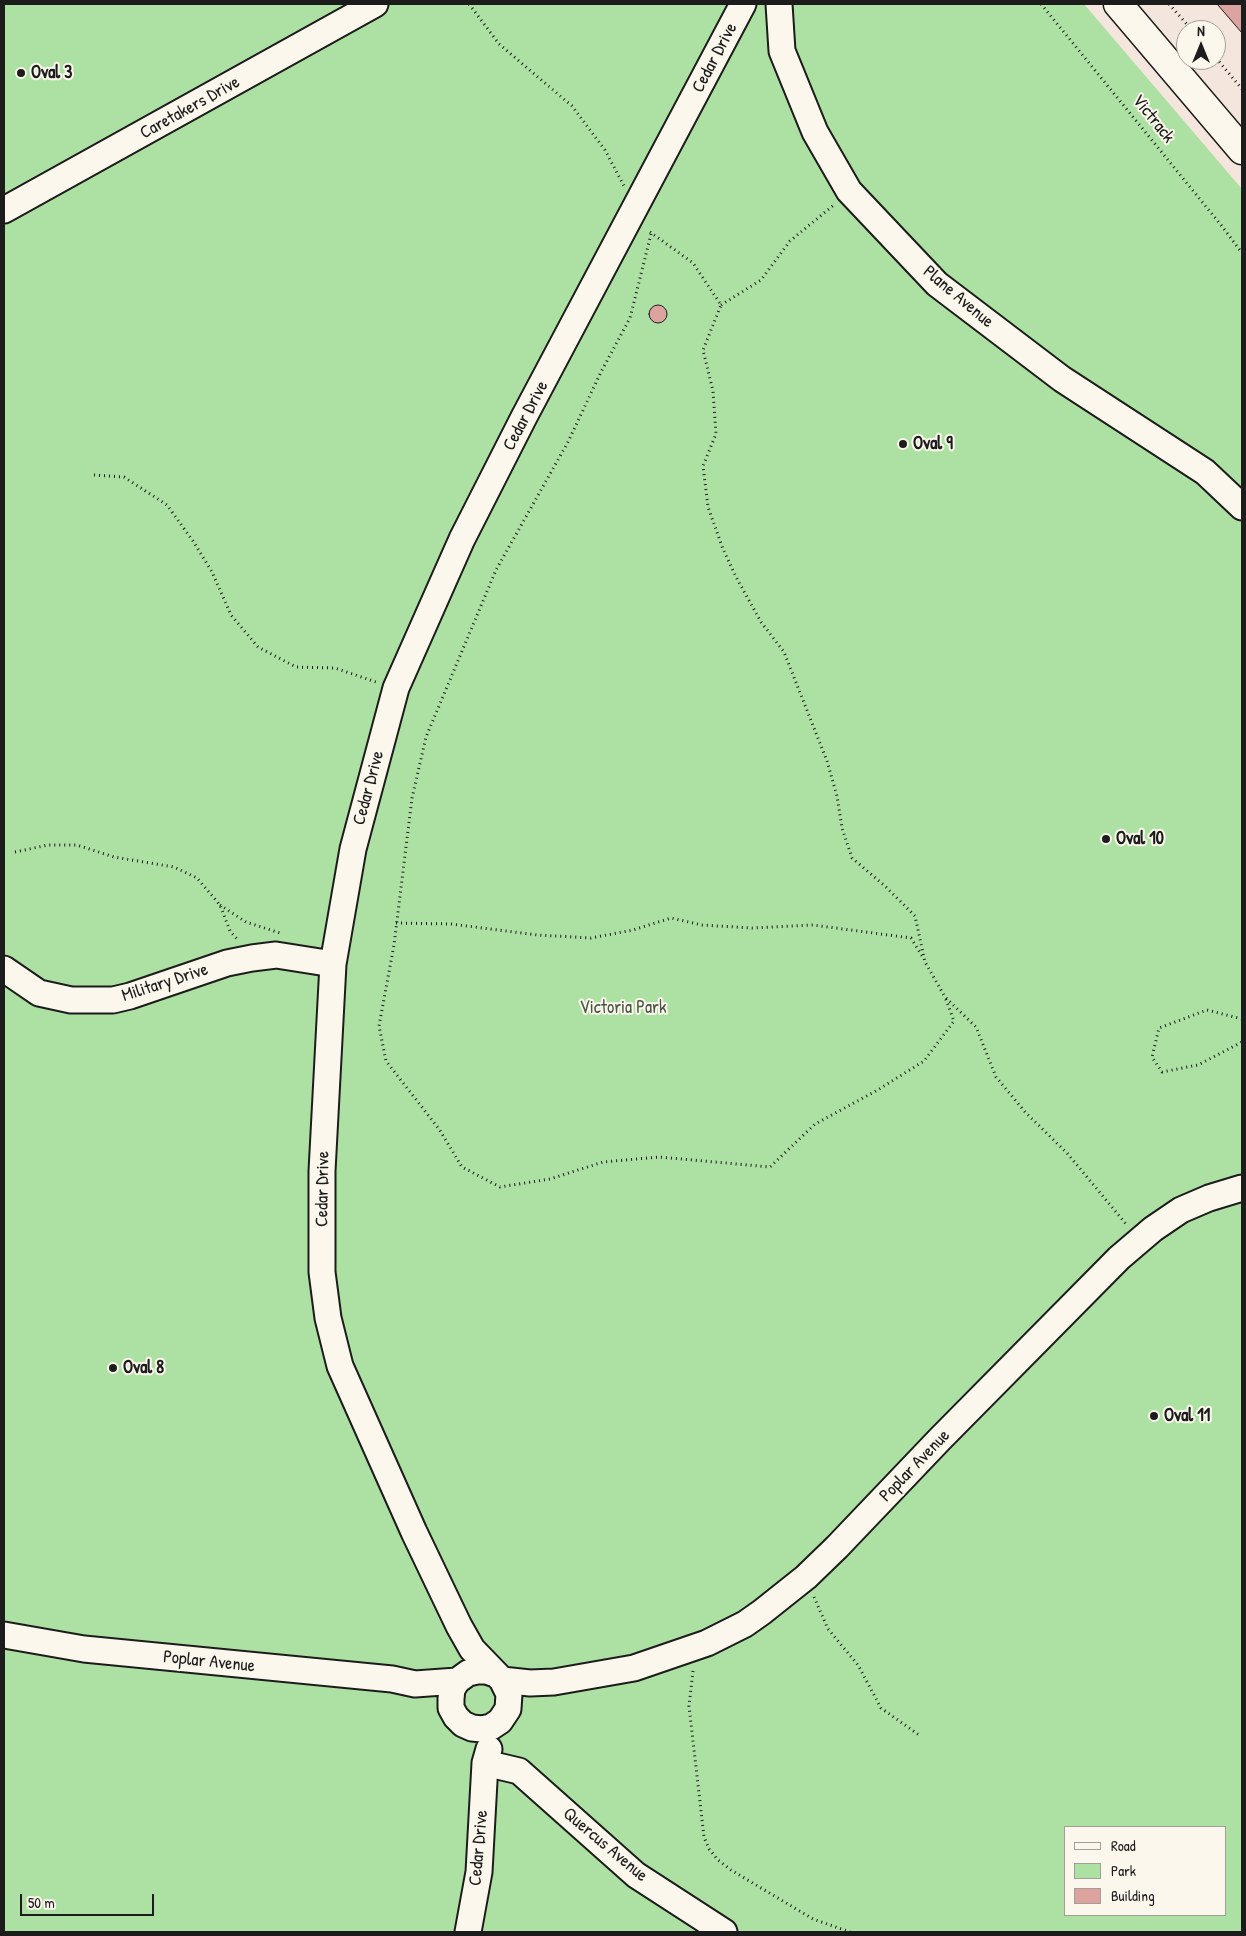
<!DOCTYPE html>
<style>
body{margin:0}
#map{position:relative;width:1246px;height:1936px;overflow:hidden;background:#f5e6dd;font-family:"Patrick Hand",sans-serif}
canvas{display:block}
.frame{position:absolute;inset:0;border:5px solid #1c1c1c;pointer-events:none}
.legend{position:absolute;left:1064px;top:1826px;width:162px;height:90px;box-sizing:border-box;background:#fbf7ec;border:1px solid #a29f99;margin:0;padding:6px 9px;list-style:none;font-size:15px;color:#1c1c1c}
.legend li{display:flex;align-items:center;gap:10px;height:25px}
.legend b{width:25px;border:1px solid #a29f99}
.north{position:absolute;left:1176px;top:20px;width:50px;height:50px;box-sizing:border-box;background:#fbf7ec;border:1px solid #a29f99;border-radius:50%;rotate:0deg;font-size:14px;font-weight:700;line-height:20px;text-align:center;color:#1c1c1c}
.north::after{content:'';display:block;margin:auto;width:18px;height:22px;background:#1c1c1c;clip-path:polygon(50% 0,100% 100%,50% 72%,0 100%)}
.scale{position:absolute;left:20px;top:1894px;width:134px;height:22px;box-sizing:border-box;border:2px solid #1c1c1c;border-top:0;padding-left:6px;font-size:15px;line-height:18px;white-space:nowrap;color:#1c1c1c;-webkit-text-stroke:4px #fbf7ec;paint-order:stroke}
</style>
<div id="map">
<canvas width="1246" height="1936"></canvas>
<div class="frame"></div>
<ul class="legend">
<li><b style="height:6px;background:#fbf7ec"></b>Road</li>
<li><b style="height:14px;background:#ade1a3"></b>Park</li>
<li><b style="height:14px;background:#dda39f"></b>Building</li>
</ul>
<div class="north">N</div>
<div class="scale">50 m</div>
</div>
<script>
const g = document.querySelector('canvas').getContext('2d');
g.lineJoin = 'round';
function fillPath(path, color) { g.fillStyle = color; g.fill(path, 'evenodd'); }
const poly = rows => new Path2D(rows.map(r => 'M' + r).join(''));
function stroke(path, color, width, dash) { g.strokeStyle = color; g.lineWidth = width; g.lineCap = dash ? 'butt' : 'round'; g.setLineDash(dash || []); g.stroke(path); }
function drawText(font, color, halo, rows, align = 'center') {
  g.font = font + ' "Patrick Hand",sans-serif'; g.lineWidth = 4; g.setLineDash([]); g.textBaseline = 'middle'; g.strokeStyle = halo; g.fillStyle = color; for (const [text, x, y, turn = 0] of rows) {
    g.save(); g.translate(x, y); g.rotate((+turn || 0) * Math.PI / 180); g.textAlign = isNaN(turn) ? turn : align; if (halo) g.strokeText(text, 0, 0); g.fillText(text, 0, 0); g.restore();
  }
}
const green = poly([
 [4,4,1084,4,1242,189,1242,1932,4,1932],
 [1065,1827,1225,1827,1225,1915,1065,1915]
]);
const building = poly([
 [1217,4,1242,4,1242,33,1217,4],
 '649 314a9 9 0 1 1 18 0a9 9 0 1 1-18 0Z'
]);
const path = poly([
 [469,4,499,44,572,106,605,150,624,186],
 [1041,4,1221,225,1242,253],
 [1169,4,1192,30],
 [1216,58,1242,89],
 [650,232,693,263,721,305,703,350,713,391,716,434,703,466,708,507,723,549,736,577,761,622,784,652,827,761,837,796,842,828,852,858,885,886,915,916,925,962,945,997,976,1027,996,1077,1026,1113,1067,1153,1126,1224],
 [651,234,630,318,601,372,568,442,496,570,426,737,412,798,394,945,379,1026,386,1061,439,1129,462,1167,500,1187,550,1179,603,1162,659,1157,770,1167,815,1124,876,1091,924,1061,954,1021,945,997],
 [721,305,761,280,790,241,835,204],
 [94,475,124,477,167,505,193,541,212,572,231,615,258,647,296,667,335,668,376,682],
 [15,852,48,845,77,845,114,857,174,867,197,878,220,905,230,931,237,939],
 [220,905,246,922,280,933],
 [396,923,451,924,538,935,591,938,633,930,671,918,702,925,752,928,813,925,911,938,924,959],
 [1242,1019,1207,1010,1159,1028,1152,1057,1162,1072,1198,1065,1242,1042],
 [814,1597,828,1629,858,1665,881,1708,919,1735],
 [693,1671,689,1706,704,1837,709,1849,718,1860,731,1870,813,1919,850,1932]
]);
const minor = poly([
 [779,4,782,51,815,132,849,191,937,284,1062,379,1205,472,1242,507],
 [4,210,375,4],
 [4,969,39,993,71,1000,113,1000,130,996,227,963,252,958,276,955,333,964],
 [4,1635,84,1649,392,1679,415,1684,457,1681],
 [495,1674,486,1671,477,1671,468,1673,457,1681,452,1689,451,1699,451,1708,456,1717,463,1724,472,1728,482,1729,491,1727,500,1721,508,1709,509,1694,502,1680,472,1649,459,1626,414,1532,340,1366,328,1318,322,1272,322,1171,333,964,353,849,396,688,462,539,524,417,743,4],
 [502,1680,530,1683,554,1682,634,1668,707,1643,745,1624,762,1612,806,1577,837,1547,940,1439,1119,1258,1153,1229,1181,1210,1209,1198,1242,1188],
 [485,1763,519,1771,636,1875,724,1932],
 [468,1932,479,1872,485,1763,489,1749]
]);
const major = poly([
 [1118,4,1242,150]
]);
const markers = [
 [21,73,5,"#1c1c1c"],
 [903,444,5,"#1c1c1c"],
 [1106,839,5,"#1c1c1c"],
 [113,1368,5,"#1c1c1c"],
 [1154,1416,5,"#1c1c1c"]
];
const streetNames = [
 ["Cedar Drive",715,58,-62],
 ["Caretakers Drive",190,108,-29],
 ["Victrack",1153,119,51],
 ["Plane Avenue",958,297,40],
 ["Cedar Drive",526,416,-62],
 ["Cedar Drive",369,788,-75],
 ["Military Drive",165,983,-18],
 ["Cedar Drive",323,1189,-89],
 ["Poplar Avenue",915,1466,-46],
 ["Poplar Avenue",209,1662,6],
 ["Quercus Avenue",605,1845,40],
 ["Cedar Drive",479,1848,-85]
];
const poiNames = [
 ["Oval 3",31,73],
 ["Oval 9",913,444],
 ["Oval 10",1116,839],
 ["Oval 8",123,1368],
 ["Oval 11",1164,1416]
];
const parkNames = [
 ["Victoria Park",623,1008]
];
fillPath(green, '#ade1a3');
fillPath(building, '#dda39f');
stroke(building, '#1c1c1c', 1);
stroke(minor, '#1c1c1c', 29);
stroke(major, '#1c1c1c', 31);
stroke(path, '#1c1c1c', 3, [1, 4]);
stroke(minor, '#fbf7ec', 25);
stroke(major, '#fbf7ec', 28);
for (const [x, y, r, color] of markers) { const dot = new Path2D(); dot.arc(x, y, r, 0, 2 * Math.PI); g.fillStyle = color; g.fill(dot); stroke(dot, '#fbf7ec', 2); }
drawText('18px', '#1c1c1c', '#fbf7ec', streetNames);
drawText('bold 18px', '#1c1c1c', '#fbf7ec', poiNames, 'left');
drawText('18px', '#485744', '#fbf7ec', parkNames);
</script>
